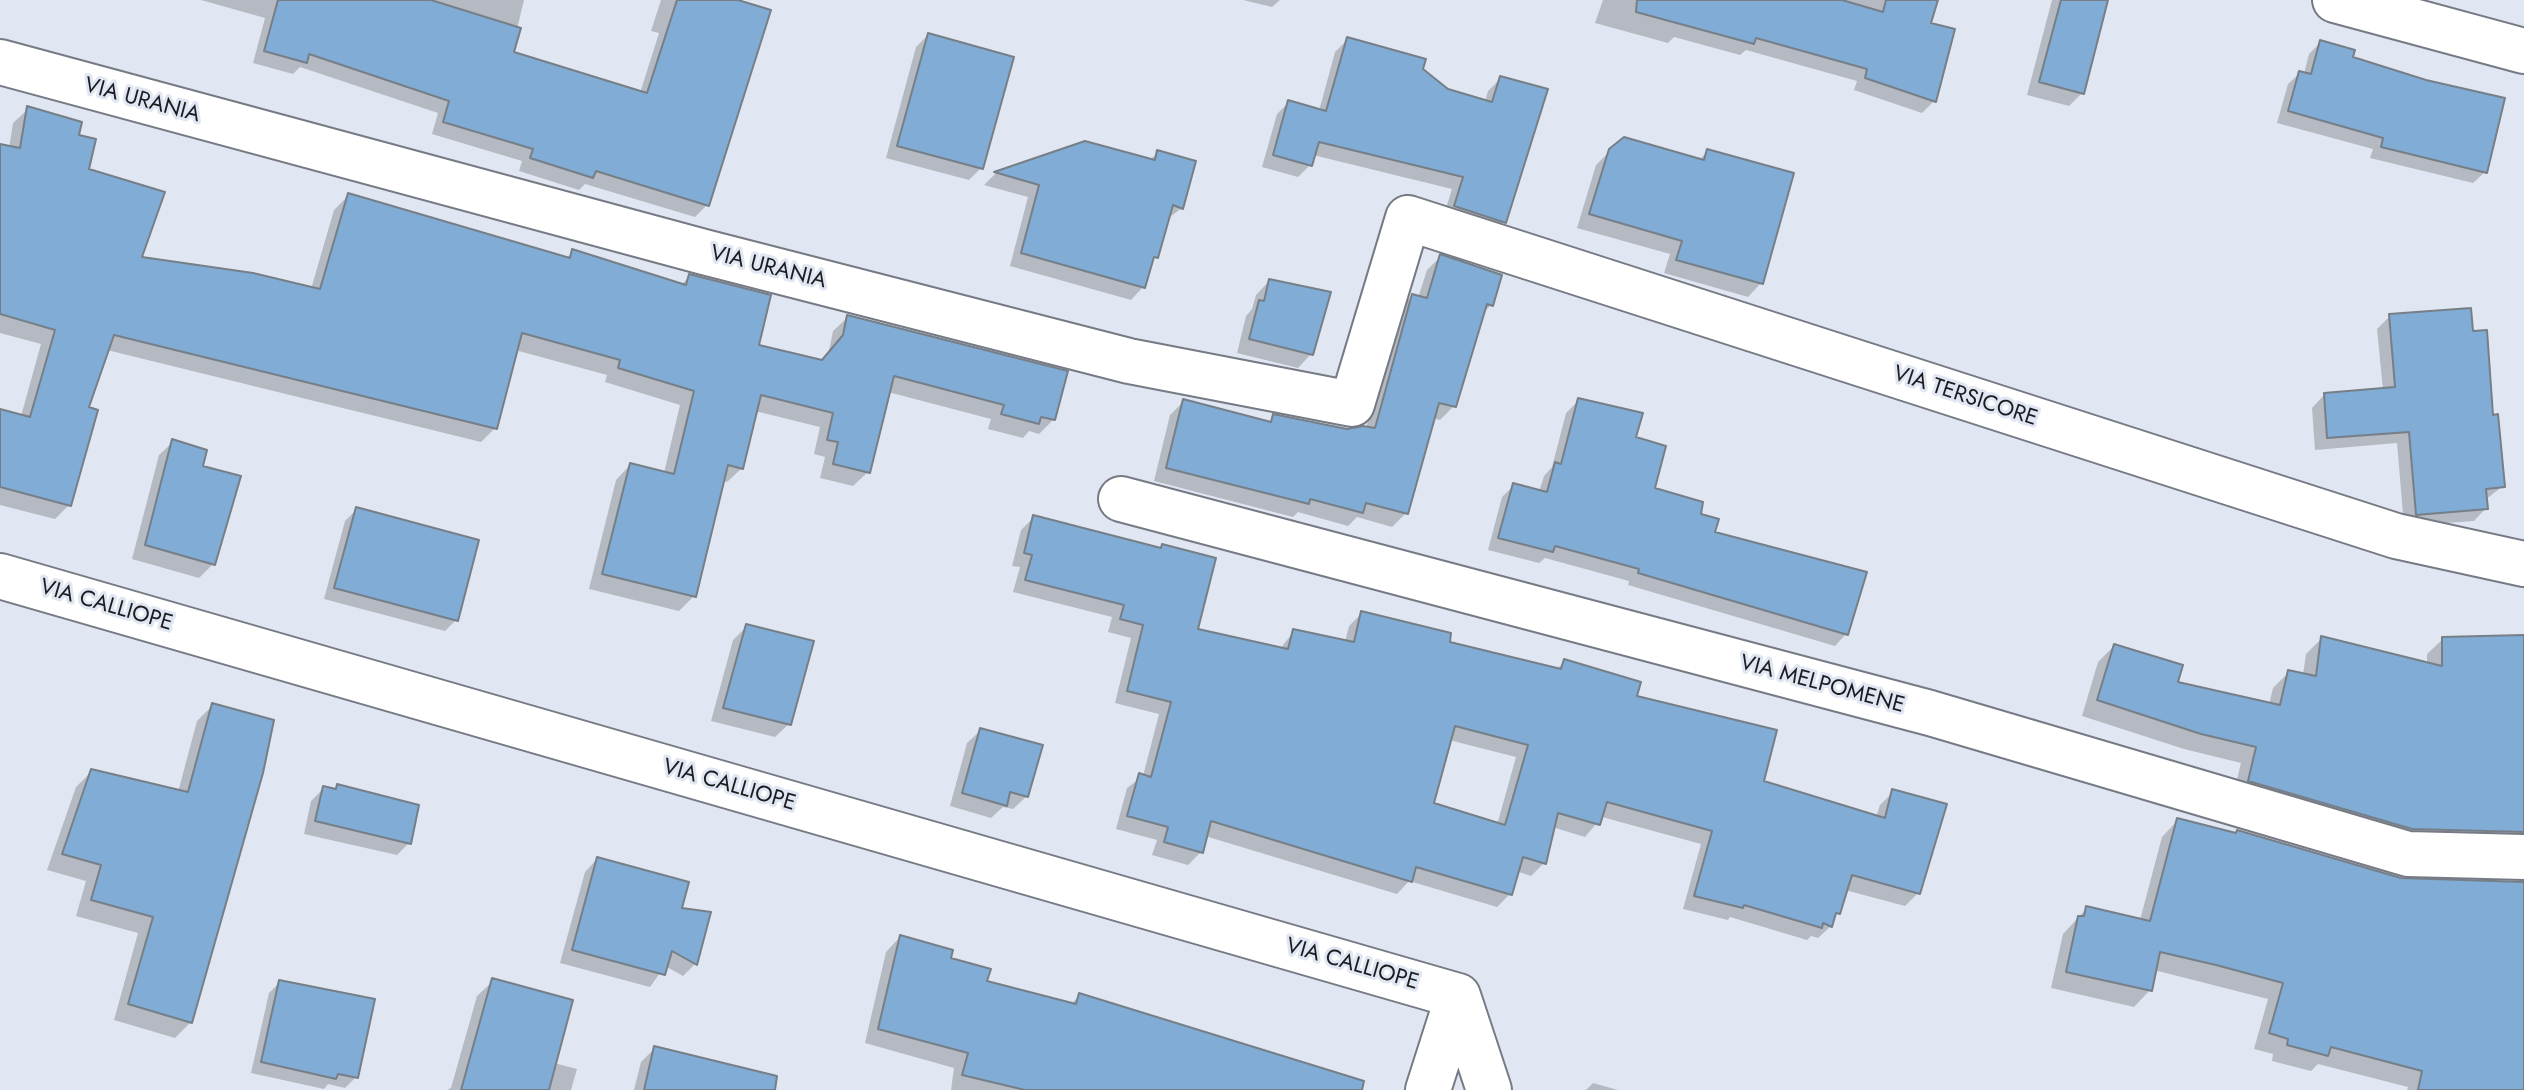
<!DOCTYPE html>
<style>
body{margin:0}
canvas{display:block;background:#e1e7f2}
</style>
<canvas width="2524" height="1090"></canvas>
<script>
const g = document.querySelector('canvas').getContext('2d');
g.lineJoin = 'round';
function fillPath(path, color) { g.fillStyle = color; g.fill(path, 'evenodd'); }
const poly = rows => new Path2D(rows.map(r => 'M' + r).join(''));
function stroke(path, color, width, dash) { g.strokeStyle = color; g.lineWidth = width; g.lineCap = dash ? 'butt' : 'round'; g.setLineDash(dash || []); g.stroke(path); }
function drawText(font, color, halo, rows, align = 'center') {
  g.font = font + ' Jost,sans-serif'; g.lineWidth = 6; g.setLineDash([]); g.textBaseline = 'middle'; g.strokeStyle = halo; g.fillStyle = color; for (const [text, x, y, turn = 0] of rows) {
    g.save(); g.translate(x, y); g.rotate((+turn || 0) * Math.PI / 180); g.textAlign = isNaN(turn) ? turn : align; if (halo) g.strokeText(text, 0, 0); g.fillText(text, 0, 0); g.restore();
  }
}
const shadow = poly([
 [201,0,524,0,511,54,640,93,659,33,651,31,661,0,731,0,707,205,695,217,585,184,579,190,519,171,522,161,432,134,438,113,300,67,293,74,253,63,265,18],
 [1243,0,1280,0,1272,7],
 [1603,0,1936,0,1929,24,1934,101,1922,113,1854,90,1857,81,1746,50,1740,55,1674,37,1668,43,1595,23],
 [2052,0,2106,0,2082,93,2069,106,2027,95],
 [928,35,981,168,969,180,886,158,916,47],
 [1347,40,1421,70,1447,91,1485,102,1488,91,1501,78,1504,222,1492,234,1443,218,1452,189,1313,155,1310,165,1298,177,1262,167,1277,114,1289,102,1319,111,1335,52],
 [2321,42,2351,58,2485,172,2473,183,2370,158,2373,149,2277,123,2288,84,2300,73,2304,74,2309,54],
 [28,109,77,136,87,170,139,258,311,289,334,210,349,195,566,258,573,252,680,286,690,276,756,347,820,362,829,351,833,331,848,317,1054,419,1039,434,1029,431,1023,438,988,429,991,419,888,392,868,472,853,486,820,478,825,457,814,454,820,427,755,411,742,468,727,482,722,481,694,596,679,611,589,589,616,480,630,465,664,473,680,405,605,382,607,375,515,350,495,428,481,442,107,350,86,409,69,505,55,519,0,505,0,411,21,416,41,344,0,333,0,146,9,148,13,123],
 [1083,144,1150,160,1158,152,1182,208,1167,219,1143,287,1131,300,1010,266,1028,197,984,185,995,174],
 [1610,151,1698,161,1708,151,1761,283,1748,297,1664,273,1670,254,1577,228,1596,165],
 [1440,257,1491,305,1481,315,1454,406,1440,420,1433,418,1406,513,1392,527,1357,517,1348,526,1298,512,1293,517,1154,481,1170,415,1184,401,1268,423,1274,416,1347,431,1366,428,1399,310,1412,296,1418,298,1427,270],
 [1269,281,1311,354,1298,368,1237,353,1246,316,1252,309,1256,295],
 [2390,316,2471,333,2492,417,2503,486,2485,500,2486,508,2474,521,2404,526,2397,443,2315,450,2312,408,2324,395,2383,390,2377,329],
 [1578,401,1633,439,1652,489,1698,516,1713,534,1846,634,1835,646,1628,585,1629,581,1545,558,1539,563,1488,550,1502,497,1514,485,1539,492,1544,476,1552,467,1566,413],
 [173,442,201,467,213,564,199,578,132,559,159,455],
 [356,510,456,620,445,631,324,599,345,521],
 [1034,517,1159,550,1162,547,1196,630,1280,649,1294,631,1345,642,1349,626,1362,613,1447,643,1556,670,1564,662,1635,698,1761,782,1876,817,1880,805,1893,792,1918,893,1905,906,1845,890,1831,926,1818,938,1811,936,1807,940,1730,917,1728,920,1683,909,1701,844,1602,817,1585,837,1552,827,1544,863,1531,876,1516,871,1510,894,1497,907,1409,881,1397,894,1205,836,1201,852,1188,865,1152,855,1157,840,1116,829,1127,788,1143,776,1159,714,1115,703,1131,638,1108,632,1112,617,1013,592,1020,567,1012,566,1021,530],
 [1449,740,1516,757,1497,825,1432,805],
 [747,626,789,724,775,737,711,721,733,640],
 [2524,637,2524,837,2395,844,2233,796,2241,763,2184,749,2082,716,2098,662,2114,646,2175,684,2269,705,2273,688,2289,672,2303,675,2306,654,2322,638,2427,664,2427,654,2443,639],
 [213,705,191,1022,175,1038,114,1020,138,933,76,916,86,881,47,870,76,787,92,771,178,792,197,721],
 [981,730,1027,796,1013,809,1003,807,991,818,950,806,967,743],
 [337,787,409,843,397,855,304,834,311,801,324,788,334,790],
 [2178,820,2401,880,2524,887,2524,1090,2407,1090,2408,1087,2318,1064,2311,1071,2272,1061,2273,1054,2254,1049,2268,999,2154,970,2150,990,2134,1007,2051,988,2063,934,2087,908,2140,920,2162,837],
 [597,859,680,910,695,964,683,976,665,966,650,987,560,963,585,872],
 [900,937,949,960,985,982,1071,1004,1080,995,1291,1090,951,1090,954,1068,865,1043,886,952],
 [493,981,554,1063,577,1069,571,1090,447,1090,451,1088,477,996],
 [280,982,356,1077,345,1088,328,1084,324,1089,251,1073,269,993],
 [655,1048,755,1090,634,1090,641,1062],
 [1593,1083,1618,1090,1586,1090]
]);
const building = poly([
 [278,0,431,0,521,28,514,52,647,93,677,0,738,0,771,10,709,206,596,171,593,178,530,158,533,149,443,122,449,101,309,54,307,63,264,51,278,0],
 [1637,0,1842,0,1883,12,1886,0,1938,0,1931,23,1955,29,1936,102,1865,78,1867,69,1756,38,1754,44,1636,12,1637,0],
 [2061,0,2108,0,2084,94,2039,82,2061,0],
 [928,33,1014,57,983,169,897,146,928,33],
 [1347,37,1426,59,1423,69,1448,89,1492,102,1500,76,1548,89,1506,223,1454,206,1463,177,1319,142,1312,166,1273,155,1288,100,1326,111,1347,37],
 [2320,40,2355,50,2353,57,2426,80,2505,98,2487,173,2381,147,2383,138,2288,111,2299,71,2311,74,2320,40],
 [27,106,82,122,79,135,96,139,89,169,165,192,142,257,253,273,320,289,348,193,570,258,572,249,686,285,689,274,771,295,759,345,822,360,843,335,847,315,1068,371,1055,420,1041,417,1039,424,1001,414,1004,405,894,376,870,473,833,464,838,442,827,440,833,413,761,395,743,469,728,465,696,597,602,574,630,463,674,474,694,391,618,368,620,360,522,333,497,429,114,335,89,407,98,410,71,506,0,487,0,409,30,417,55,330,0,314,0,144,20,148,27,106],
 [1624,137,1704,160,1707,149,1794,173,1763,284,1676,260,1682,241,1589,214,1609,149,1624,137],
 [1085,141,1155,160,1157,150,1196,161,1183,209,1173,205,1158,258,1154,257,1145,288,1021,253,1039,185,994,172,1085,141],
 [1440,254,1502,275,1493,306,1487,304,1456,407,1439,403,1408,514,1366,503,1363,513,1310,499,1309,504,1166,468,1183,399,1271,422,1273,414,1347,429,1363,426,1375,428,1412,294,1427,298,1440,254],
 [1269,279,1331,292,1313,355,1249,339,1259,300,1264,301,1269,279],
 [2471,308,2473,331,2487,330,2493,415,2498,414,2505,487,2486,489,2488,509,2416,515,2409,432,2327,438,2324,393,2395,387,2389,314,2471,308],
 [1578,398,1643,413,1636,437,1666,446,1655,488,1703,502,1701,514,1719,519,1715,532,1867,572,1848,635,1638,573,1639,569,1555,546,1553,552,1498,538,1513,483,1547,492,1555,462,1561,464,1578,398],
 [172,439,207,450,203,466,241,476,215,565,145,545,172,439],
 [356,507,479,540,458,621,334,588,356,507],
 [1033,515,1161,548,1162,544,1216,558,1198,629,1288,649,1293,629,1354,642,1361,611,1451,633,1450,642,1561,669,1564,659,1641,682,1637,696,1777,730,1764,781,1885,818,1892,789,1947,804,1920,894,1852,875,1840,914,1836,913,1832,927,1823,923,1822,928,1744,905,1743,908,1694,896,1712,831,1607,802,1600,825,1558,813,1546,864,1523,857,1512,895,1416,867,1412,882,1211,821,1203,853,1164,842,1168,827,1127,816,1139,773,1151,777,1171,702,1127,691,1143,625,1120,619,1124,605,1025,580,1032,555,1024,553,1033,515],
 [1455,726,1528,745,1505,825,1434,803,1455,726],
 [746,624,814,641,791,725,723,708,746,624],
 [2524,635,2524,832,2412,829,2248,781,2256,747,2201,734,2097,700,2114,644,2183,665,2178,682,2280,705,2288,670,2316,676,2321,636,2442,666,2442,637,2524,635],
 [212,703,274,720,263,773,192,1023,128,1004,153,917,91,900,101,865,62,854,91,769,188,792,212,703],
 [980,728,1043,745,1028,797,1010,792,1007,806,962,793,980,728],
 [337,784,419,805,411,844,315,821,323,786,336,789,337,784],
 [2177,818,2236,833,2237,830,2401,878,2524,882,2524,1090,2418,1090,2422,1071,2331,1047,2328,1056,2287,1045,2288,1039,2269,1033,2283,983,2216,965,2160,952,2152,991,2066,972,2078,916,2084,916,2086,906,2150,921,2177,818],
 [597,857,689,882,682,908,711,912,697,965,672,951,665,975,572,950,597,857],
 [900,935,953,950,951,958,991,969,987,981,1076,1004,1079,993,1364,1081,1362,1090,1025,1090,962,1075,968,1053,878,1029,900,935],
 [492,978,573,1000,549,1090,461,1090,492,978],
 [279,980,375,999,358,1078,338,1074,336,1079,261,1062,279,980],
 [654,1046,777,1076,775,1090,644,1090,654,1046]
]);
const minor = poly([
 [2335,0,2524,51],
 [0,62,704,252,1129,361,1352,404,1408,218,2396,536,2524,564],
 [1121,499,1930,713,2408,854,2524,857],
 [0,576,1458,996],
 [1458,996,1489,1090],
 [1428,1090,1458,996]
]);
const streetNames = [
 ["VIA URANIA",142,101,15],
 ["VIA URANIA",768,268,14],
 ["VIA TERSICORE",1965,397,18],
 ["VIA CALLIOPE",106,606,16],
 ["VIA MELPOMENE",1822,685,15],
 ["VIA CALLIOPE",729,786,16],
 ["VIA CALLIOPE",1352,965,16]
];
fillPath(shadow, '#0003');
fillPath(building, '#80acd5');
stroke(building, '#767f87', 2);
stroke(minor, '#757a84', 48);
stroke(minor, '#fff', 44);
drawText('22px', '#1a1c20', '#e1e7f2', streetNames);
</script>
